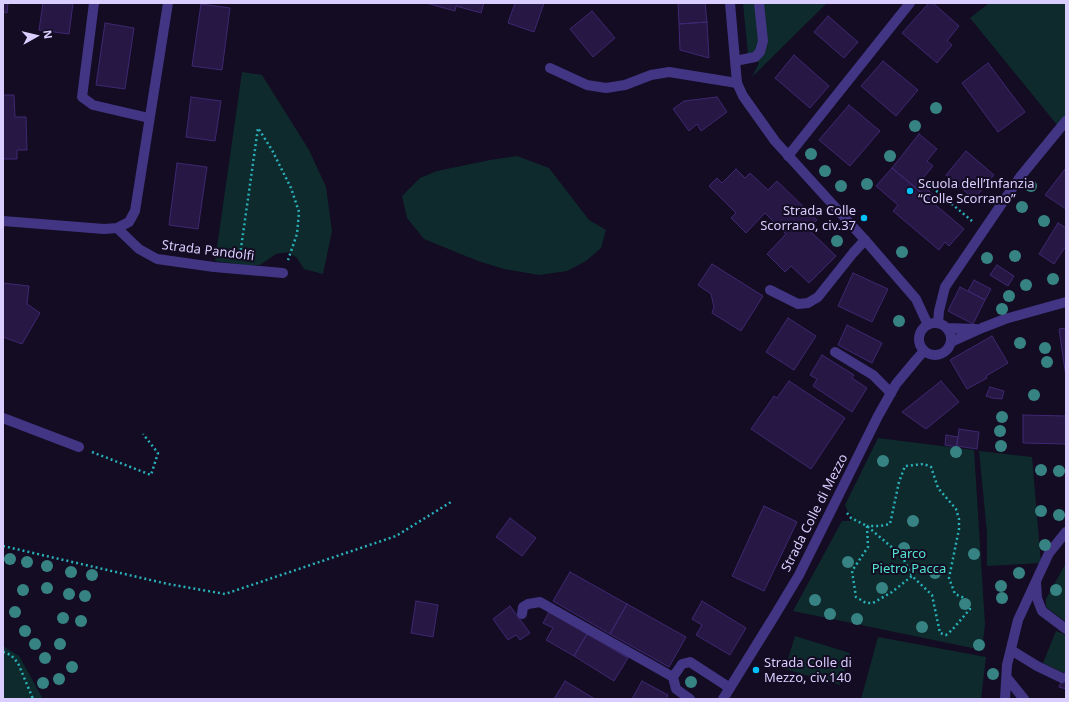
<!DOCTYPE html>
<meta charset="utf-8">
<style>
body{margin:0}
#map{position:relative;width:1069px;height:702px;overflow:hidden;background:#130c22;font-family:"Noto Sans",sans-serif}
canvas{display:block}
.frame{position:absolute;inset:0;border:4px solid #d9ceff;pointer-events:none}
.north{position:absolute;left:16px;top:16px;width:40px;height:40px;-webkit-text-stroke:3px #130c22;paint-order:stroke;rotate:82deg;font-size:11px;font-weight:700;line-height:16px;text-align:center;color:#d9ceff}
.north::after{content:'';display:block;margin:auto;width:14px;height:18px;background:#d9ceff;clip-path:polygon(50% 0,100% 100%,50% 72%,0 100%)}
</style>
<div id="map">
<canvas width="1069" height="702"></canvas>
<div class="frame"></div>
<div class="north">N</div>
</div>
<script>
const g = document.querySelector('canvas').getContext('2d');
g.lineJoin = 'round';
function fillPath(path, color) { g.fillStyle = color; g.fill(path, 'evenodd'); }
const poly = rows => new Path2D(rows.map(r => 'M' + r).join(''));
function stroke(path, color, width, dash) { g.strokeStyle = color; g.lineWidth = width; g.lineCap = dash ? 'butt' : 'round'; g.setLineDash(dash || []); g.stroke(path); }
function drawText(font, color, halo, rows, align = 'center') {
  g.font = font + ' "Noto Sans",sans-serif'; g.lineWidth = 4; g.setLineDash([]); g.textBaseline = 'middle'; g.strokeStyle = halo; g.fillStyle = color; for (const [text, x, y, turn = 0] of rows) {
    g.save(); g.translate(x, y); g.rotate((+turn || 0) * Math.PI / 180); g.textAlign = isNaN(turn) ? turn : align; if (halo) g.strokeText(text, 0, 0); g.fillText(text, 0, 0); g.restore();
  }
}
const green = poly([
 [743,3,827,3,752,77,759,63,755,57,748,54],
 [989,3,1066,3,1066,116,1058,126,970,18],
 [242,72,262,75,309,150,326,187,332,231,323,274,304,269,297,258,289,252,276,254,260,265,243,265,215,261],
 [517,156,549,168,589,220,606,230,601,248,586,261,567,271,539,275,504,269,478,261,424,239,407,218,402,196,420,178,437,171,490,160],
 [878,438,974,450,985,624,982,650,793,611,842,521,850,521,852,515,848,512,845,505],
 [979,451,1032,457,1041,563,987,566,987,533],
 [1066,563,1066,622,1046,607,1046,599],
 [1056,631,1066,635,1066,670,1064,673,1043,663],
 [795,636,850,653,840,685,785,669],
 [878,637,986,657,981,699,861,699],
 [3,646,19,656,43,699,3,699]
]);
const building = poly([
 [3,3,8,3,7,13,3,12,3,3],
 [43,3,73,3,69,34,39,30,43,3],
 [426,3,484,3,481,13,456,6,455,11,426,3],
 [515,3,544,3,534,32,508,23,515,3],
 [678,3,705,3,707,22,679,24,678,3],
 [929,3,933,3,959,26,947,41,952,45,937,63,902,33,929,3],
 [201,4,230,8,222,70,192,66,201,4],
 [592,11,615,38,593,57,570,29,592,11],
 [828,16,858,42,844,58,814,32,828,16],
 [707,22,709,58,680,50,679,24,707,22],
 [105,23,134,28,125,89,96,85,105,23],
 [794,55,829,86,810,108,775,78,794,55],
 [883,61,918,90,896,116,861,86,883,61],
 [988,63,1025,112,998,132,962,83,988,63],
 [3,95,14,95,15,117,26,117,27,150,17,150,17,159,3,159,3,95],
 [191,97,221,101,215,141,186,137,191,97],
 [717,97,727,112,701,131,697,124,689,131,673,109,684,101,717,97],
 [849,105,880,131,850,166,819,140,849,105],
 [919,134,937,149,927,161,933,166,923,178,925,188,938,198,934,203,892,168,919,134],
 [966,151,994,175,974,199,946,175,966,151],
 [177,163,207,167,198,229,169,225,177,163],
 [892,168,964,229,949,246,945,242,939,250,893,211,898,205,876,186,892,168],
 [1066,168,1066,209,1045,195,1066,168],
 [736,169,745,178,750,173,768,190,777,181,817,220,808,229,836,256,809,283,791,266,785,272,767,254,786,234,765,213,746,233,731,218,736,213,709,186,717,178,722,183,736,169],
 [1058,223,1066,228,1066,246,1054,264,1039,254,1058,223],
 [712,264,763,296,741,331,712,313,714,307,711,294,698,285,712,264],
 [997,265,1014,276,1008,286,990,275,997,265],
 [853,273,888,289,872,322,838,306,853,273],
 [974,280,991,289,985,300,968,291,974,280],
 [3,283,29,286,27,304,40,313,22,344,3,337,3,283],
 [960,287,985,300,973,324,948,311,960,287],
 [788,318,816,336,794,370,766,352,788,318],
 [847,325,882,343,872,363,838,345,847,325],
 [1066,328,1066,377,1059,329,1066,328],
 [992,336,1008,363,986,376,987,378,967,389,950,360,992,336],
 [822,355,854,375,852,378,867,388,852,412,813,386,817,379,810,375,822,355],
 [789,381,845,418,811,469,751,429,774,396,777,398,789,381],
 [941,381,959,402,926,429,902,412,941,381],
 [990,387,1004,391,1002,399,992,398,986,396,990,387],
 [1023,415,1066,416,1066,444,1023,443,1023,415],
 [959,429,979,432,977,449,957,446,959,429],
 [946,435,958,437,956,447,945,445,946,435],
 [764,506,797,522,764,591,732,576,764,506],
 [510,518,536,538,522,556,496,537,510,518],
 [570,572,627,604,610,634,553,601,570,572],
 [416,601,438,605,433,637,411,633,416,601],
 [702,601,746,628,730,655,696,635,702,625,692,619,702,601],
 [627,604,686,637,669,667,610,634,627,604],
 [510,606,530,633,520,640,516,635,508,640,493,619,510,606],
 [549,612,587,634,574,656,546,640,553,628,543,623,549,612],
 [587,634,628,658,614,681,574,656,587,634],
 [1066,670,1066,689,1059,687,1066,670],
 [565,681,595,699,554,699,565,681],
 [642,681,668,695,666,699,632,699,642,681]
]);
const path = poly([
 [924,183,927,183,972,221],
 [240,255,258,128,272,150,291,188,299,212,297,234,288,260],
 [92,452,151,475,158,453,143,434],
 [847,513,851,518,867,526,902,556,912,576,932,595,940,633,946,635,952,630,970,609,969,603,962,597,955,594,949,578,959,529,959,519,956,509,938,488,931,467,924,464,905,466,899,482,890,524,880,526,867,526],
 [867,526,868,547,852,571,856,597,866,603,873,603,892,592,912,576],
 [3,546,168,584,225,594,396,536,451,502],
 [3,652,11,655,18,663,33,699]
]);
const service = poly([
 [94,3,82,97,93,105,149,118],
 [735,61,755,57,760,52,763,41,759,3],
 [788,156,910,3],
 [835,352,873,375,891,393],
 [1036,582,1037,598,1042,611,1066,629],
 [1011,650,1037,666,1062,678],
 [1007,678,1024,699],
 [1005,699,1007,665,1018,620,1049,553,1066,532]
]);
const minor = poly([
 [550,68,587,85,606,88,625,85,651,75,669,72,737,83],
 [3,221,104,229,117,228,129,222,135,211,168,3],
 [117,228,139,249,157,259,214,267,283,273],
 [770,290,798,304,808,303,818,297,853,253,865,240],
 [938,323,939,311,945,287,1020,177,1066,121],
 [3,418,79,447],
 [522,614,523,607,528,604,540,602,673,677],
 [690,699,676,689,673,677,682,664,690,662,730,688]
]);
const tertiary = poly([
 [730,3,737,83,743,96,775,141,865,240,916,299,928,325],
 '919 339a16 16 0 1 1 32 0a16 16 0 1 1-32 0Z',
 [947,328,976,329],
 [951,342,982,328,1005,319,1066,302],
 [723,699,775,615,799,575,878,416,896,384,916,360,924,351]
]);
const trees = [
 [936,108],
 [915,126],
 [811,154],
 [890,156],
 [825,171],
 [867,184],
 [841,186],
 [1031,186],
 [1022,207],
 [1044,221],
 [837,241],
 [902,252],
 [1015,256],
 [987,258],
 [1053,279],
 [1026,285],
 [1009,296],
 [1002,309],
 [899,321],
 [1020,343],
 [1045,348],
 [1047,362],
 [1034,395],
 [1002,417],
 [1000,431],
 [1001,446],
 [956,452],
 [883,461],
 [1041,470],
 [1059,471],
 [1041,511],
 [1059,515],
 [913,521],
 [1045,545],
 [904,548],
 [974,554],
 [10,559],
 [27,562],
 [848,562],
 [47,566],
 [71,572],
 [935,573],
 [1019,573],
 [92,575],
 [1001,586],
 [47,588],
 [882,588],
 [23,590],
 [1056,590],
 [69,594],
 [85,596],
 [1002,598],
 [815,600],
 [965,604],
 [15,612],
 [830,614],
 [63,618],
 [857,619],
 [81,621],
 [922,627],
 [25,631],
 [35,644],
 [60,644],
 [979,645],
 [45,658],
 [72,667],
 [993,674],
 [59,679],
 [691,682],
 [43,683]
];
const markers = [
 [910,191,4,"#00c2f9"],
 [864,218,4,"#00c2f9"],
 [756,670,4,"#00c2f9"]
];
const poiNames = [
 ["Scuola dell’Infanzia",918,184],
 ["“Colle Scorrano”",918,199],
 ["Strada Colle",856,211,"right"],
 ["Scorrano, civ.37",856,226,"right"],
 ["Strada Colle di",764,663],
 ["Mezzo, civ.140",764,678]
];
const streetNames = [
 ["Strada Pandolfi",208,251,7],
 ["Strada Colle di Mezzo",815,513,-63]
];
const parkNames = [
 ["Parco",909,554],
 ["Pietro Pacca",909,569]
];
fillPath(green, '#0f2a2d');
fillPath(building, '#261744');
stroke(building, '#3f2872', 1);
stroke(path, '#28b1b9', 2.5, [2, 3]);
stroke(service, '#413584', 10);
stroke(minor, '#413584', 10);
stroke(tertiary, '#413584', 10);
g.fillStyle = '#378383';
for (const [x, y] of trees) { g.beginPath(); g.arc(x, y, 6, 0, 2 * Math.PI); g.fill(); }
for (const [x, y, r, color] of markers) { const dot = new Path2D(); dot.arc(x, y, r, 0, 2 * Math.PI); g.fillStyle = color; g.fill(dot); stroke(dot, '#130c22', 1.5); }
drawText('13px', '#d9ceff', '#130c22', poiNames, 'left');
drawText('13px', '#d9ceff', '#130c22', streetNames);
drawText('13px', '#54e5d2', '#130c22', parkNames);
</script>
